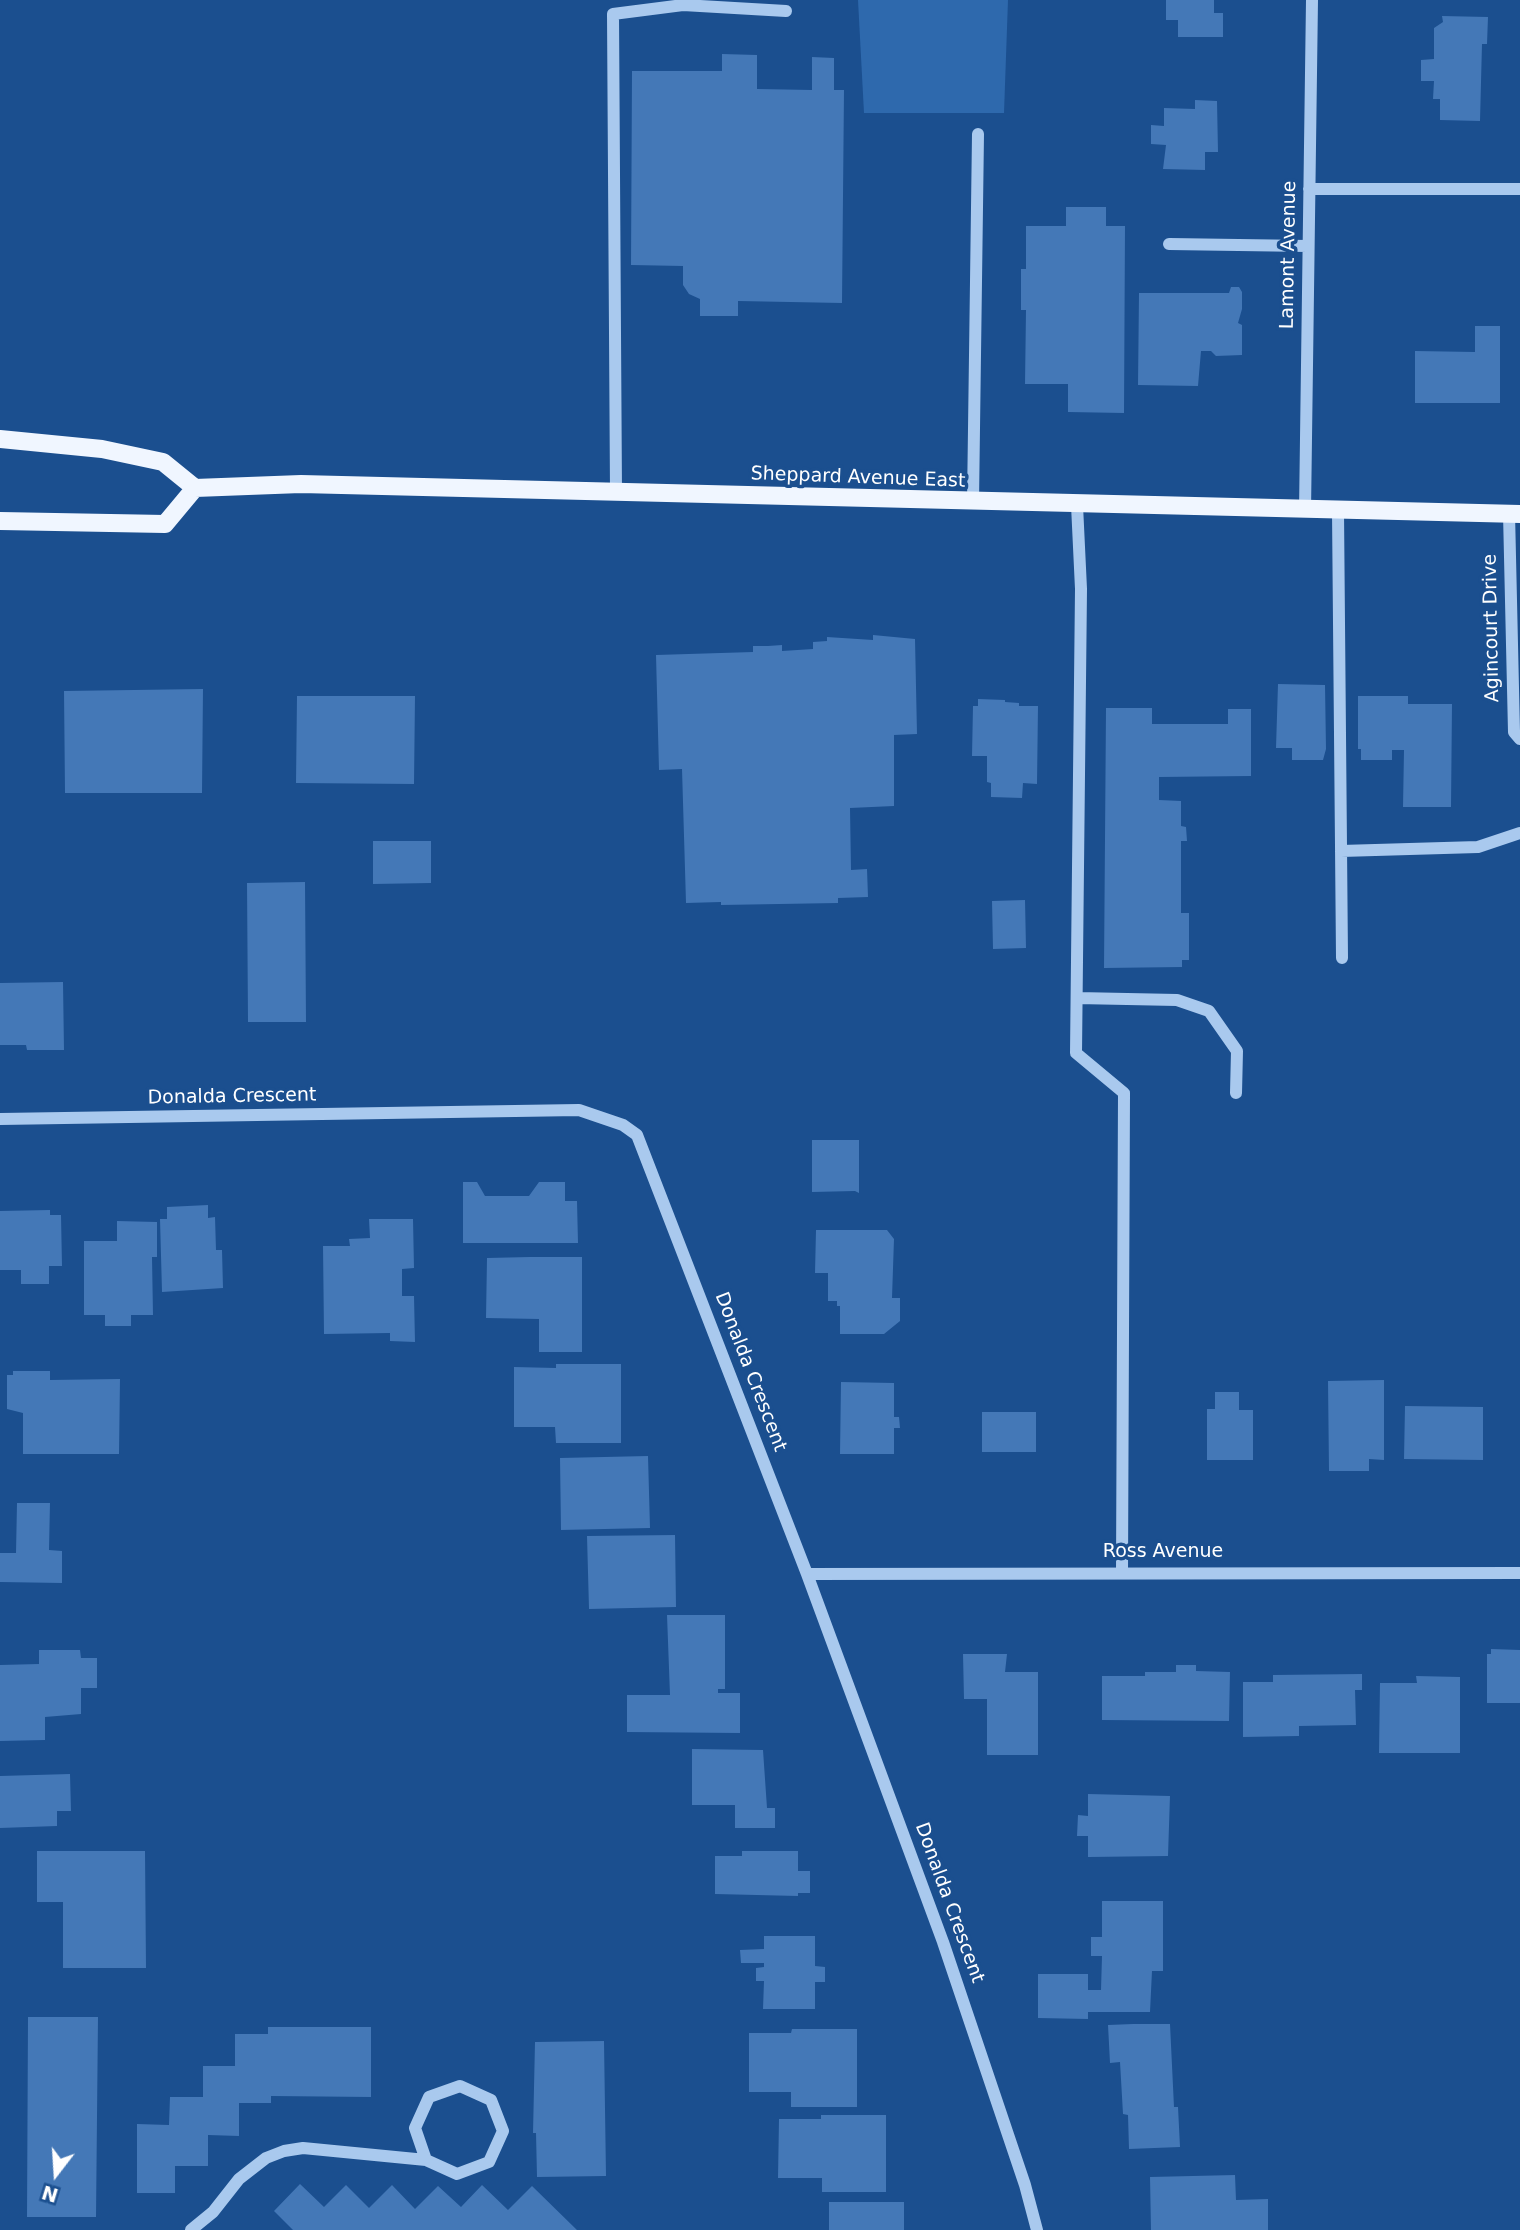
<!DOCTYPE html>
<style>
body{margin:0}
#map{position:relative;width:1520px;height:2230px;overflow:hidden;background:#1b4f8f;font-family:"DejaVu Sans",sans-serif}
canvas{display:block}
.north{position:absolute;left:21px;top:2139px;width:70px;height:70px;-webkit-text-stroke:5px #1b4f8f;paint-order:stroke;rotate:197deg;font-size:19px;font-weight:700;line-height:28px;text-align:center;color:#fff}
.north::after{content:'';display:block;margin:auto;width:24px;height:32px;background:#fff;clip-path:polygon(50% 0,100% 100%,50% 72%,0 100%)}
</style>
<div id="map">
<canvas width="1520" height="2230"></canvas>
<div class="north">N</div>
</div>
<script>
const g = document.querySelector('canvas').getContext('2d');
g.lineJoin = 'round';
function fillPath(path, color) { g.fillStyle = color; g.fill(path, 'evenodd'); }
const poly = rows => new Path2D(rows.map(r => 'M' + r).join(''));
function stroke(path, color, width, dash) { g.strokeStyle = color; g.lineWidth = width; g.lineCap = dash ? 'butt' : 'round'; g.setLineDash(dash || []); g.stroke(path); }
function drawText(font, color, halo, rows, align = 'center') {
  g.font = font + ' "DejaVu Sans",sans-serif'; g.lineWidth = 7; g.setLineDash([]); g.textBaseline = 'middle'; g.strokeStyle = halo; g.fillStyle = color; for (const [text, x, y, turn = 0] of rows) {
    g.save(); g.translate(x, y); g.rotate((+turn || 0) * Math.PI / 180); g.textAlign = isNaN(turn) ? turn : align; if (halo) g.strokeText(text, 0, 0); g.fillText(text, 0, 0); g.restore();
  }
}
const green = poly([
 [858,0,1008,0,1004,113,864,113]
]);
const building = poly([
 [1166,0,1214,0,1214,13,1223,13,1223,37,1178,37,1178,20,1166,20],
 [1442,16,1488,17,1487,44,1482,44,1480,121,1440,120,1440,99,1433,99,1434,81,1421,81,1421,60,1434,59,1434,28,1443,22],
 [722,54,757,55,757,89,812,90,812,57,834,58,834,90,844,90,842,303,738,301,738,316,700,316,700,299,689,294,683,285,683,266,631,265,632,71,722,71],
 [1195,100,1217,101,1218,152,1205,152,1205,170,1163,169,1166,145,1151,144,1151,125,1164,126,1164,108,1195,109],
 [1066,207,1106,207,1106,226,1125,226,1124,413,1068,412,1068,384,1025,384,1026,310,1021,310,1021,269,1026,269,1026,226,1066,226],
 [1231,287,1239,287,1242,292,1242,309,1238,323,1242,325,1242,355,1216,356,1211,351,1201,351,1198,386,1138,385,1139,293,1229,293],
 [1475,326,1500,326,1500,403,1415,403,1415,351,1475,352],
 [873,635,915,639,917,734,894,735,894,806,850,808,851,870,867,869,868,897,838,898,838,903,721,905,721,902,686,903,682,769,659,770,656,655,753,652,753,646,768,646,782,645,782,651,813,649,813,642,827,641,827,637,873,640],
 [1278,684,1325,685,1326,749,1323,760,1292,760,1292,748,1276,748],
 [203,689,202,793,65,793,64,691],
 [297,696,415,696,414,784,296,783],
 [1358,696,1408,696,1408,704,1452,704,1451,807,1403,807,1404,750,1392,750,1392,760,1361,760,1361,749,1358,749],
 [978,699,1005,700,1005,702,1019,703,1019,706,1038,706,1037,784,1023,783,1022,798,991,797,991,783,987,782,987,756,972,756,973,706,978,706],
 [1106,708,1152,708,1152,724,1228,724,1228,709,1251,709,1251,776,1159,777,1159,800,1181,801,1181,826,1186,827,1187,841,1181,841,1181,913,1189,913,1189,960,1182,960,1182,967,1104,968],
 [373,841,431,841,431,883,373,884],
 [305,882,306,1022,248,1022,247,883],
 [1025,900,1026,948,993,949,992,901],
 [63,982,64,1050,27,1050,26,1045,0,1045,0,983],
 [812,1140,859,1140,859,1193,855,1191,812,1192],
 [463,1182,477,1182,485,1196,529,1196,539,1182,565,1182,565,1201,577,1201,578,1243,463,1243],
 [208,1205,208,1218,215,1217,216,1250,222,1250,223,1288,162,1292,160,1219,167,1219,167,1207],
 [50,1210,50,1215,61,1215,62,1266,49,1266,49,1284,21,1284,21,1270,0,1270,0,1211],
 [369,1219,413,1219,414,1268,402,1269,402,1296,414,1296,415,1342,390,1341,390,1333,324,1334,323,1246,350,1246,349,1239,370,1238],
 [117,1221,157,1222,157,1257,152,1257,153,1315,131,1315,131,1326,105,1326,105,1315,84,1315,84,1241,117,1241],
 [816,1230,887,1230,894,1239,892,1298,900,1298,900,1321,884,1334,840,1334,840,1306,837,1306,837,1301,828,1301,828,1273,815,1273],
 [530,1257,582,1257,582,1352,539,1352,539,1319,486,1318,487,1258],
 [556,1364,621,1364,621,1443,556,1443,555,1427,514,1427,514,1367,556,1368],
 [13,1371,50,1371,50,1380,120,1379,119,1454,23,1454,23,1413,7,1409,7,1375,13,1375],
 [1384,1380,1384,1460,1369,1459,1369,1471,1329,1471,1328,1381],
 [841,1382,894,1383,894,1417,899,1417,900,1428,894,1428,894,1454,840,1454],
 [1215,1392,1239,1392,1239,1410,1253,1410,1253,1460,1207,1460,1207,1409,1215,1409],
 [1405,1406,1483,1407,1483,1460,1404,1459],
 [982,1412,1036,1412,1036,1452,982,1452],
 [648,1456,650,1528,561,1530,560,1458],
 [17,1503,50,1503,49,1550,62,1551,62,1583,0,1582,0,1553,16,1553],
 [675,1535,676,1607,589,1609,587,1536],
 [667,1615,725,1615,725,1689,718,1689,718,1693,740,1693,740,1733,627,1732,627,1695,670,1695],
 [1491,1649,1520,1650,1520,1703,1487,1703,1487,1654,1491,1654],
 [39,1650,80,1650,81,1658,97,1658,97,1688,81,1688,81,1714,45,1717,45,1740,0,1741,0,1665,39,1664],
 [963,1654,1007,1654,1005,1672,1038,1672,1038,1755,987,1755,987,1699,964,1699],
 [1176,1665,1196,1665,1196,1671,1230,1672,1229,1721,1102,1720,1102,1676,1145,1676,1145,1672,1176,1672],
 [1362,1674,1362,1690,1355,1690,1356,1725,1299,1726,1299,1736,1243,1737,1243,1682,1273,1682,1273,1675],
 [1416,1676,1460,1677,1460,1753,1379,1753,1380,1683,1417,1683],
 [692,1749,763,1750,767,1808,775,1808,775,1828,735,1828,735,1805,692,1805],
 [70,1774,71,1811,57,1811,57,1826,0,1828,0,1776],
 [1088,1794,1170,1796,1168,1856,1088,1857,1088,1836,1077,1836,1078,1815,1088,1816],
 [37,1851,145,1851,146,1968,63,1968,63,1902,37,1902],
 [742,1851,798,1851,798,1871,810,1871,810,1893,798,1893,798,1896,715,1894,715,1856,742,1856],
 [1102,1901,1163,1901,1163,1971,1152,1971,1150,2012,1088,2012,1088,2019,1038,2018,1038,1974,1088,1974,1088,1990,1101,1990,1102,1956,1091,1956,1091,1937,1102,1937],
 [764,1936,815,1936,815,1966,825,1967,825,1982,815,1982,815,2009,763,2009,764,1981,756,1981,756,1968,764,1967,764,1963,741,1963,740,1950,764,1949],
 [28,2017,98,2017,96,2217,27,2217],
 [1133,2024,1170,2024,1174,2107,1178,2107,1180,2147,1129,2149,1128,2115,1123,2114,1120,2062,1110,2063,1108,2025],
 [268,2027,371,2027,371,2097,271,2096,271,2103,239,2103,239,2136,208,2135,208,2166,175,2166,175,2193,137,2193,137,2124,169,2125,170,2097,203,2097,203,2066,235,2066,235,2034,268,2034],
 [792,2029,857,2029,857,2107,791,2107,791,2092,749,2092,749,2033,791,2033],
 [604,2041,606,2176,537,2177,536,2133,533,2133,535,2042],
 [821,2115,886,2115,886,2192,822,2192,822,2178,778,2178,779,2119,821,2119],
 [1235,2175,1236,2200,1268,2199,1268,2230,1151,2230,1150,2177],
 [300,2184,324,2207,346,2185,369,2208,392,2185,415,2209,438,2186,461,2207,482,2185,508,2210,532,2186,577,2230,293,2230,274,2211],
 [829,2202,904,2202,904,2230,829,2230]
]);
const minor = poly([
 [1309,189,1520,189],
 [1169,244,1308,246],
 [616,492,613,14,683,5,786,11],
 [973,502,978,134],
 [1077,505,1081,589,1076,1053,1124,1093,1122,1571],
 [1305,511,1312,0],
 [1338,511,1342,958],
 [1509,513,1514,732,1520,739],
 [1341,851,1478,847,1520,833],
 [1077,998,1177,1000,1209,1011,1237,1051,1236,1093],
 [0,1119,579,1110,623,1125,637,1135,807,1574,943,1942,1025,2185,1037,2230],
 [807,1574,1520,1573],
 [191,2230,213,2212,239,2179,266,2158,284,2151,303,2148,426,2160,457,2174,489,2162,503,2131,491,2100,460,2086,429,2097,415,2128,426,2160]
]);
const major = poly([
 [0,439,102,449,163,462,195,488,301,484,1520,514],
 [0,521,165,524,195,488]
]);
const streetNames = [
 ["Lamont Avenue",1289,255,-89],
 ["Sheppard Avenue East",858,478,2],
 ["Agincourt Drive",1492,628,-91],
 ["Donalda Crescent",232,1097,-1],
 ["Donalda Crescent",750,1372,69],
 ["Ross Avenue",1163,1552],
 ["Donalda Crescent",949,1903,70]
];
fillPath(green, '#2e69ad');
fillPath(building, '#4478b7');
stroke(minor, '#a9c9ee', 12);
stroke(major, '#f0f6ff', 18);
drawText('19px', '#fff', '#1b4f8f', streetNames);
</script>
